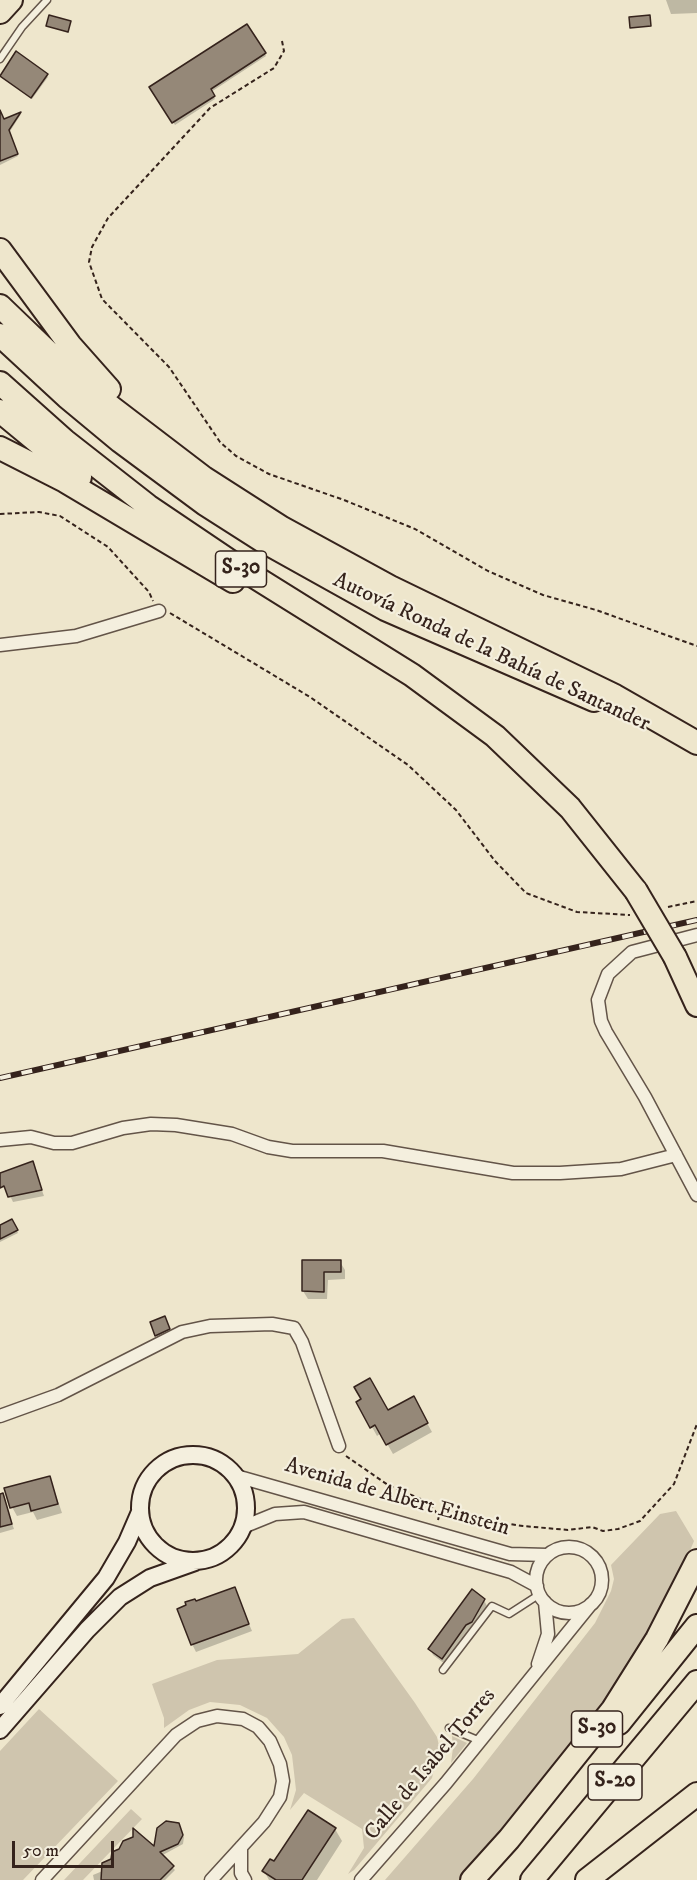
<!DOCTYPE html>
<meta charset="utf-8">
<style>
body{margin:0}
#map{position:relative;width:697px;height:1880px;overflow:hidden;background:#eee6cc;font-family:"IM FELL DW Pica",serif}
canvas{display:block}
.scale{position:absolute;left:12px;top:1841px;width:102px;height:27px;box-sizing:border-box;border:3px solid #35231c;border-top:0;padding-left:8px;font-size:18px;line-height:21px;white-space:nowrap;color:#35231c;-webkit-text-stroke:4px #f4efde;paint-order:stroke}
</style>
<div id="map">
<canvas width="697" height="1880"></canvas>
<div class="scale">50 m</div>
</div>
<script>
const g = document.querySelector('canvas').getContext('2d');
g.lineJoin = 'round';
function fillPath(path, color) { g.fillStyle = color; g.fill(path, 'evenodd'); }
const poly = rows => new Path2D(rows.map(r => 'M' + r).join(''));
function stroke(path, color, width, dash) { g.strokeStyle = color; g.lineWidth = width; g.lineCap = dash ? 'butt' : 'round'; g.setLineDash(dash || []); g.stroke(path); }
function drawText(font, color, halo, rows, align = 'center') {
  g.font = font + ' "IM FELL DW Pica",serif'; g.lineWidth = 4.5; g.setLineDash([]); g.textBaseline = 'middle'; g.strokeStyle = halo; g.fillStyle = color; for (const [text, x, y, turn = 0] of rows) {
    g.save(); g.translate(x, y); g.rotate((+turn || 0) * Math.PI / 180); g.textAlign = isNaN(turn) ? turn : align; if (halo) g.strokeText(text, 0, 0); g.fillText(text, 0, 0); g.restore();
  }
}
const green = poly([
 [676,1511,694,1541,684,1565,671,1593,618,1684,583,1732,515,1816,459,1880,385,1880,473,1779,595,1623,611,1591,614,1579,611,1565,660,1514],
 [354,1618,415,1703,437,1737,439,1746,432,1778,354,1870,348,1874,364,1848,362,1829,304,1793,290,1810,296,1790,292,1755,284,1737,267,1718,240,1705,210,1702,189,1710,164,1728,164,1718,152,1684,217,1660,298,1654,342,1619],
 [39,1709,118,1781,23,1880,0,1880,0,1751],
 [452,1736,467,1743,451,1763,453,1748],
 [131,1809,142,1819,83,1880,64,1880]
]);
const shadow = poly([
 [666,0,697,0,697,13,671,14],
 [70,22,69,33,48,26],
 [247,26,266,56,211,92,215,99,175,125,151,88],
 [46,75,48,77,32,99,1,76],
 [21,114,9,133,18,156,0,165,0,122],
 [32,1163,44,1196,13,1202,0,1174],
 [12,1221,18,1233,0,1242,0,1227],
 [304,1262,340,1262,345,1270,345,1279,328,1280,327,1299,308,1299,303,1291],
 [166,1320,170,1332,158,1338,152,1323],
 [413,1398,432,1432,393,1454,381,1433,377,1436,358,1402,387,1412],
 [50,1477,62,1513,37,1520,33,1512,17,1516,12,1507],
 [5,1504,14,1529,0,1533,0,1506],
 [234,1589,252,1631,196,1652,192,1644],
 [484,1600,487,1606,474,1629,445,1664,433,1655,430,1649],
 [172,1822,178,1825,184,1837,183,1844,161,1856,175,1870,165,1880,94,1880,93,1875,155,1849,163,1824],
 [335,1829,342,1841,317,1880,269,1880,264,1871,274,1863]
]);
const building = poly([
 [49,15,71,21,68,32,46,26,49,15],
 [650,15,651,26,630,28,629,17,650,15],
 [247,24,266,53,211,89,215,96,172,123,149,87,247,24],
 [16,51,48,74,31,98,0,76,16,51],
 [0,110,4,119,21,112,9,130,18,154,0,161,0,110],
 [33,1161,42,1190,8,1197,4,1186,0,1188,0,1173,33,1161],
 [12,1219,18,1230,0,1239,0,1225,12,1219],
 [302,1260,341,1260,341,1272,324,1272,324,1292,302,1291,302,1260],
 [165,1316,170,1329,155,1336,150,1322,165,1316],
 [370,1378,388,1410,414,1396,428,1423,386,1445,375,1425,370,1428,356,1402,361,1399,354,1387,370,1378],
 [50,1476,58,1504,31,1511,29,1503,10,1508,4,1488,50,1476],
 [3,1493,12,1524,0,1527,0,1494,3,1493],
 [235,1587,249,1624,191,1645,177,1609,186,1605,185,1602,195,1599,196,1601,235,1587],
 [472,1589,485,1599,472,1622,466,1625,442,1659,428,1649,472,1589],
 [308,1810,336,1828,302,1880,276,1880,262,1871,270,1859,274,1861,308,1810],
 [166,1821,179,1823,183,1835,178,1844,160,1852,174,1866,160,1880,101,1880,102,1863,111,1859,112,1852,119,1849,123,1841,133,1837,133,1828,154,1846,157,1828,166,1821]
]);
const path = poly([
 [282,41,284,51,274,68,210,108,108,218,92,247,89,262,102,299,169,367,220,442,236,456,269,474,344,500,415,529,488,571,543,595,596,610,697,646],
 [0,514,39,512,60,516,108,547,149,592,153,601],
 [170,613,310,697,408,765,456,810,495,861,526,893,577,912,630,915],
 [668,907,697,901],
 [346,1456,388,1485,428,1502,439,1516,438,1520],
 [439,1516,453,1511,482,1520,523,1526,568,1530,592,1527,603,1531,618,1529,640,1521,674,1484,697,1424]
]);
const lane = poly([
 [0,59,22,27,47,0],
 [443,1670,492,1606,509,1614,540,1594],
 [449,1728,480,1741]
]);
const street = poly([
 [0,645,76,636,159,611],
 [697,935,632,952,608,974,598,1000,601,1021,606,1032,645,1097,697,1195],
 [0,1140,31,1137,54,1143,72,1143,123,1128,151,1124,176,1125,232,1134,268,1147,292,1151,383,1151,513,1173,560,1173,621,1169,676,1155],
 [0,1416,58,1395,182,1332,210,1326,272,1324,294,1328,302,1342,339,1446],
 [236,1476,510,1554,547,1555],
 [243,1527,275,1514,304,1512,511,1572,537,1586],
 '536 1580a33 33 0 1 1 66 0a33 33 0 1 1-66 0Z',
 [538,1664,548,1634,545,1602],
 [241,1847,241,1873,245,1880],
 [42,1880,176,1735,197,1721,217,1716,243,1719,258,1727,270,1741,280,1764,283,1781,280,1797,264,1822,211,1880],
 [361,1880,446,1783,591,1604]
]);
const secondary = poly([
 '140 1508a53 53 0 1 1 106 0a53 53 0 1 1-106 0Z',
 [0,1706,106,1578,127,1542,140,1512],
 [0,1730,87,1630,120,1597,150,1578,195,1562]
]);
const highway = poly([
 [0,12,11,0],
 [0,250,70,345,109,389],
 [0,306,51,355,111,407,204,478,282,528,390,587,615,696,697,743],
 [0,335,67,397,120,441,205,504,263,541,385,609,594,700],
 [0,383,65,441,148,506,234,564,412,675,495,736,570,808,636,891],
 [0,411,80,477],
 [0,448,65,481,233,581],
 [675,957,697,1005],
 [619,1723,697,1626],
 [472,1880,509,1839,613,1709,657,1639,697,1561],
 [532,1880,697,1682],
 [587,1880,697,1794]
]);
const rail = poly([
 [0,1078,697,920]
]);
const highwayBridge = poly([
 [636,891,675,957]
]);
const shields = [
 [241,569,51],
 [597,1729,51],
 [615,1782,54]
];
const shieldNames = [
 ["S-30",241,569],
 ["S-30",597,1729],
 ["S-20",615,1782]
];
const streetNames = [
 ["Autovía Ronda de la Bahía de Santander",491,653,25],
 ["Avenida de Albert Einstein",397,1498,16],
 ["Calle de Isabel Torres",431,1765,-50]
];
fillPath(green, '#cfc5ae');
fillPath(shadow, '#0003');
fillPath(building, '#958878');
stroke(building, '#35231c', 1.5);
stroke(lane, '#635448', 9);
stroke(street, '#635448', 15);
stroke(secondary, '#35231c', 20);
stroke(highway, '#35231c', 26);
stroke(path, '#35231c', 2, [4.5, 3]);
stroke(lane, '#f4efde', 6);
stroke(street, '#f4efde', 12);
stroke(secondary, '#f4efde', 16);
stroke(highway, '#eee6cc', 22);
stroke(rail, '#35231c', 6);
stroke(rail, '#f4efde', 4, [11]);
stroke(highwayBridge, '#35231c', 26, []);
stroke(highwayBridge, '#eee6cc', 22);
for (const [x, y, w] of shields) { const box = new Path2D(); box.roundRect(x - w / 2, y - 18, w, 36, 4.5); g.fillStyle = '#f4efde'; g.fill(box); stroke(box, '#35231c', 1.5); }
drawText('bold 21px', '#35231c', null, shieldNames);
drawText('22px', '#35231c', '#f4efde', streetNames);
</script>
